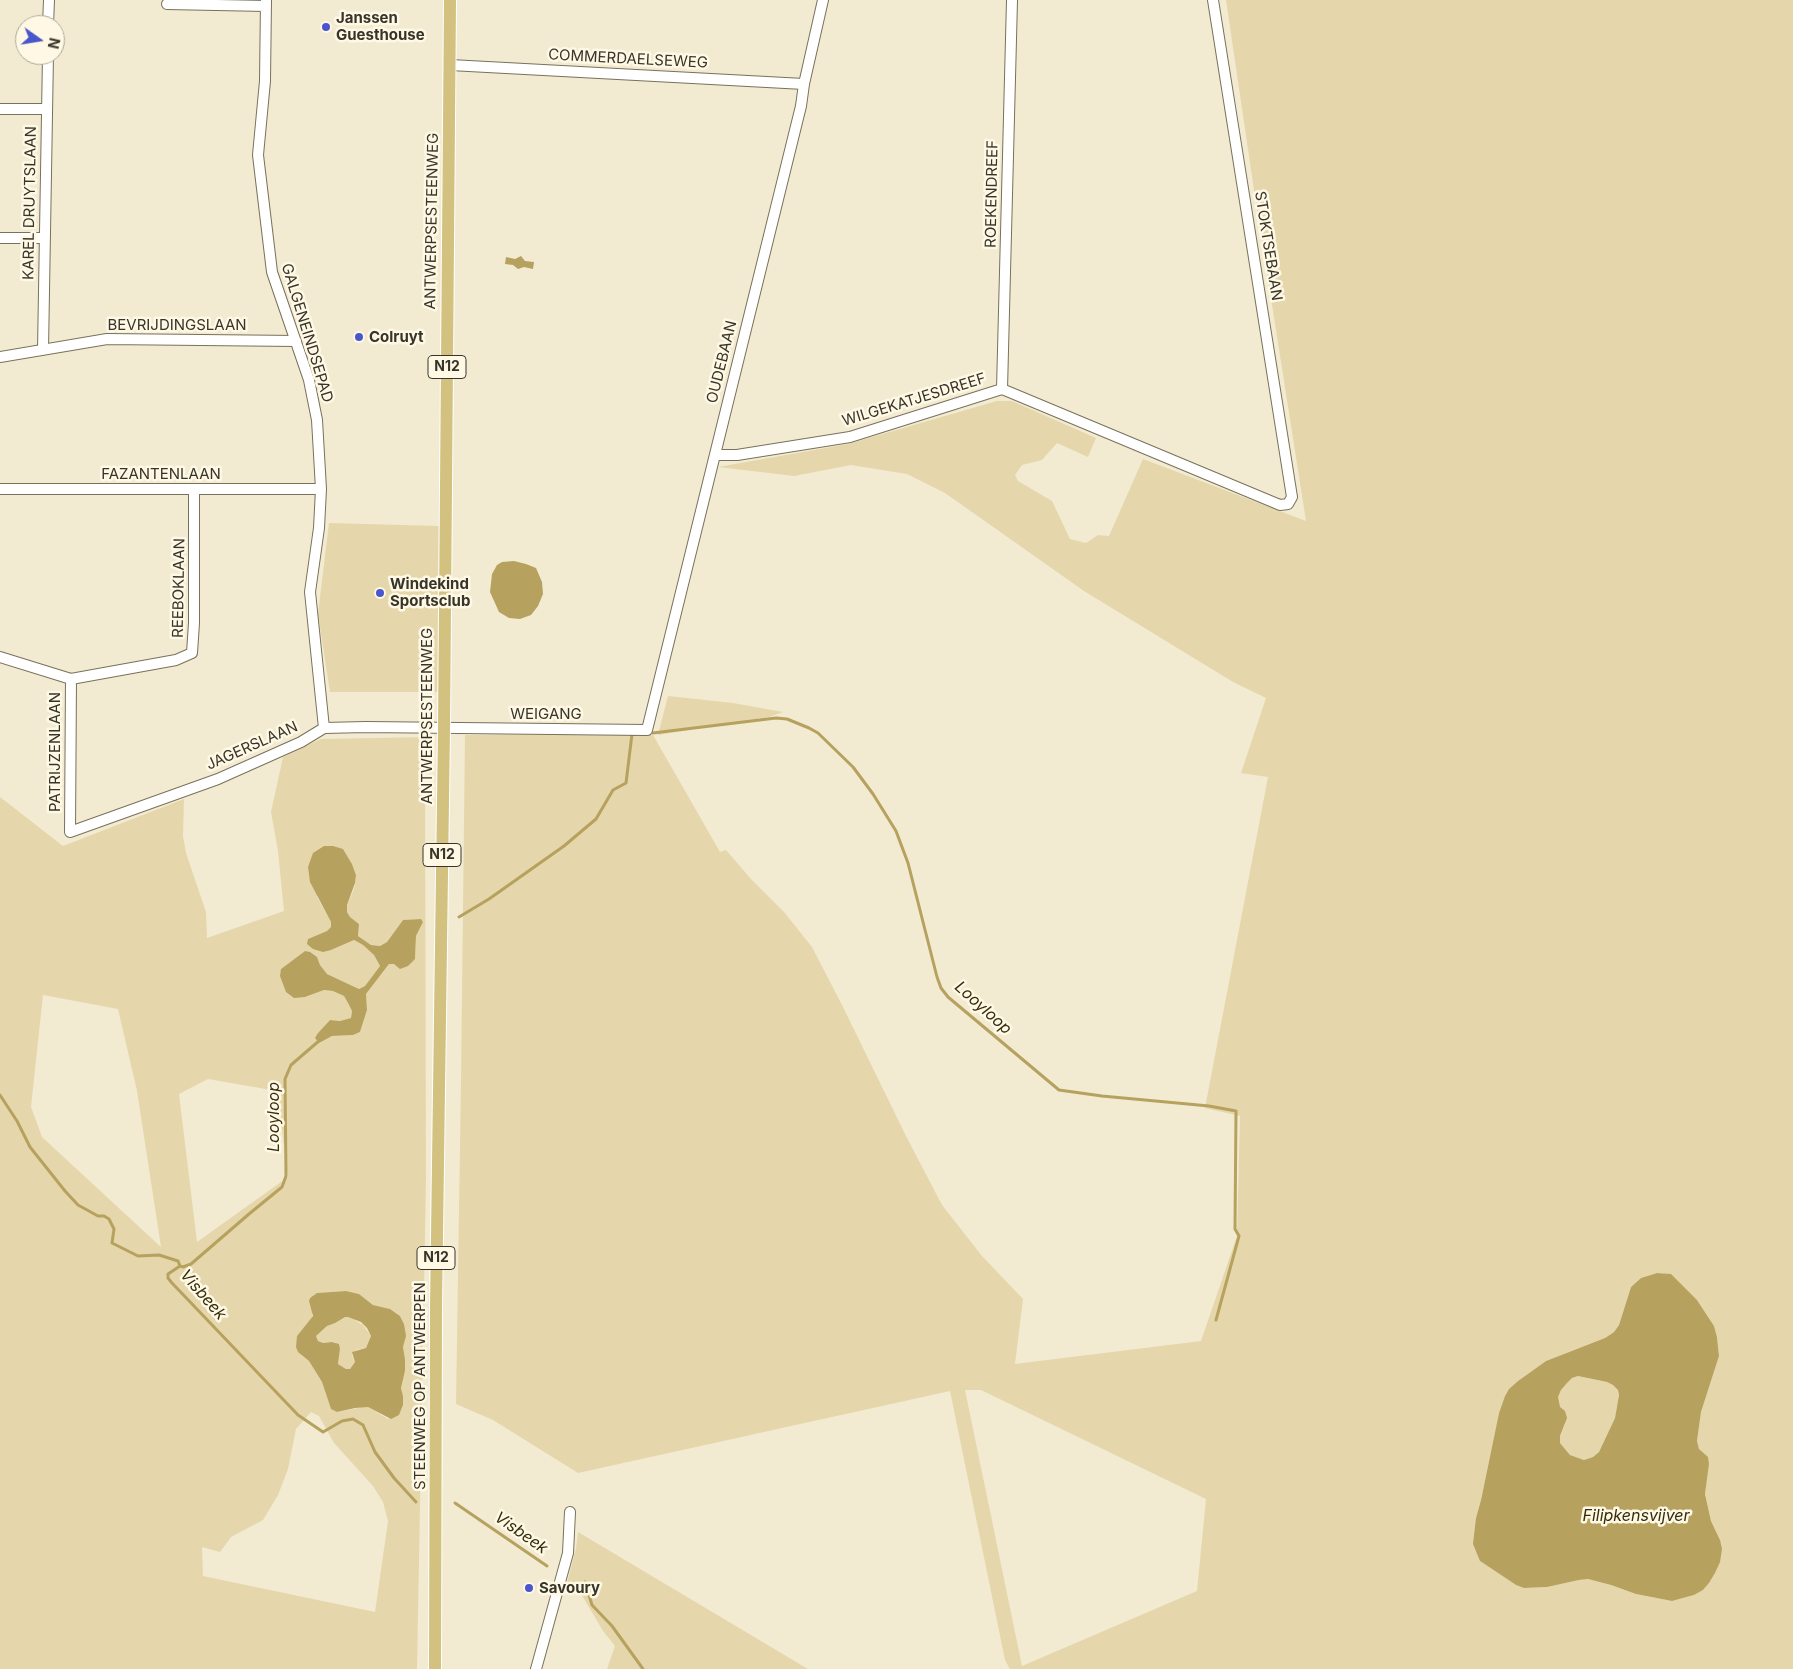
<!DOCTYPE html>
<style>
body{margin:0}
#map{position:relative;width:1793px;height:1669px;overflow:hidden;background:#f2ebd2;font-family:Inter,sans-serif}
canvas{display:block}
.north{position:absolute;left:15px;top:15px;width:50px;height:50px;box-sizing:border-box;background:#fef8e4;border:1px solid #aeaa9a;border-radius:50%;rotate:103deg;font-size:14px;font-weight:700;line-height:20px;text-align:center;color:#37342a}
.north::after{content:'';display:block;margin:auto;width:18px;height:22px;background:#4a56cc;clip-path:polygon(50% 0,100% 100%,50% 72%,0 100%)}
</style>
<div id="map">
<canvas width="1793" height="1669"></canvas>
<div class="north">N</div>
</div>
<script>
const g = document.querySelector('canvas').getContext('2d');
g.lineJoin = 'round';
function fillPath(path, color) { g.fillStyle = color; g.fill(path, 'evenodd'); }
const poly = rows => new Path2D(rows.map(r => 'M' + r).join(''));
function stroke(path, color, width, dash) { g.strokeStyle = color; g.lineWidth = width; g.lineCap = dash ? 'butt' : 'round'; g.setLineDash(dash || []); g.stroke(path); }
function drawText(font, color, halo, rows, align = 'center') {
  g.font = font + ' Inter,sans-serif'; g.lineWidth = 5; g.setLineDash([]); g.textBaseline = 'middle'; g.strokeStyle = halo; g.fillStyle = color; for (const [text, x, y, turn = 0] of rows) {
    g.save(); g.translate(x, y); g.rotate((+turn || 0) * Math.PI / 180); g.textAlign = isNaN(turn) ? turn : align; if (halo) g.strokeText(text, 0, 0); g.fillText(text, 0, 0); g.restore();
  }
}
const green = poly([
 [1226,0,1793,0,1793,1669,1010,1669,1005,1660,950,1391,578,1473,493,1420,456,1404,461,1082,465,735,571,734,653,735,720,852,726,850,751,879,784,912,812,947,843,1007,906,1136,942,1205,982,1256,1023,1299,1015,1364,1201,1341,1237,1236,1240,1116,1205,1108,1268,777,1241,773,1266,698,1233,682,1084,591,945,493,907,474,851,465,794,476,718,467,848,444,997,401,1012,401,1096,438,1088,457,1057,443,1042,460,1022,465,1015,475,1018,481,1052,501,1070,539,1086,543,1098,535,1109,536,1143,459,1306,521,1254,190],
 [1657,1273,1663,1273,1697,1300,1714,1326,1717,1337,1719,1356,1701,1412,1697,1441,1699,1449,1704,1454,1709,1464,1705,1493,1711,1521,1720,1540,1715,1573,1709,1583,1703,1590,1694,1595,1672,1601,1636,1594,1611,1585,1588,1579,1579,1580,1547,1587,1524,1588,1516,1585,1480,1561,1476,1518,1481,1500,1499,1413,1505,1396,1509,1389,1518,1381,1546,1361,1605,1338,1614,1332,1619,1325,1631,1287,1641,1278],
 [965,1390,981,1390,1206,1499,1197,1591,1022,1666],
 [329,523,439,526,439,692,330,692,318,614],
 [668,696,733,703,783,712,769,717,658,735],
 [427,737,425,774,426,1179,417,1669,0,1669,0,797,63,846,184,799,183,836,186,853,206,912,207,938,284,911,278,851,271,812,283,757,321,739],
 [343,849,352,864,356,875,354,889,347,905,347,912,350,917,359,924,358,936,371,945,380,946,387,942,403,920,421,919,423,922,416,936,415,959,389,964,366,994,367,1010,360,1032,353,1035,332,1036,326,1039,318,1033,330,1020,340,1021,351,1018,352,1011,348,1003,344,996,334,991,324,990,305,997,281,969,305,951,317,957,320,965,327,974,359,989,365,986,380,966,374,955,363,945,354,940,331,950,308,939,327,931,331,927,331,922,317,897],
 [43,995,118,1009,137,1091,161,1247,42,1137,31,1107],
 [208,1079,277,1091,288,1177,197,1242,179,1094],
 [346,1291,359,1294,373,1305,390,1309,400,1316,404,1324,403,1347,405,1359,405,1371,401,1388,403,1396,403,1405,399,1415,388,1419,368,1407,363,1407,338,1412,331,1409,322,1382,309,1361,303,1356,297,1336,312,1318,312,1310,317,1293],
 [311,1412,319,1416,334,1443,373,1486,383,1502,388,1521,375,1612,203,1576,202,1547,220,1552,231,1537,263,1520,278,1495,288,1469,296,1429],
 [348,1316,363,1325,371,1336,366,1348,356,1350,352,1355,355,1362,350,1369,346,1369,338,1364,340,1349,335,1342,323,1343,318,1341,316,1336,327,1326,344,1317],
 [1578,1376,1607,1382,1613,1385,1618,1390,1619,1395,1615,1418,1599,1452,1593,1457,1584,1460,1570,1455,1560,1443,1560,1436,1565,1424,1558,1402,1558,1397,1561,1390,1567,1383,1572,1378],
 [578,1532,808,1669,607,1669,615,1646,603,1631,580,1592,567,1583,576,1548]
]);
const water = poly([
 [521,256,525,261,534,262,533,269,524,267,518,269,513,265,505,264,506,257,515,259],
 [514,561,526,564,536,568,542,582,543,594,538,606,531,615,520,619,509,618,499,612,490,592,492,574,497,565,502,562],
 [324,846,333,846,343,849,352,864,356,875,355,883,347,905,347,912,350,917,359,924,358,936,371,945,380,946,387,942,403,920,421,919,423,922,416,936,415,959,408,966,400,969,394,964,389,964,366,994,367,1010,360,1032,353,1035,332,1036,319,1043,315,1038,318,1033,330,1020,340,1021,351,1018,352,1011,348,1003,344,996,333,991,324,990,305,997,294,998,286,992,280,976,281,969,305,951,310,952,317,957,320,965,327,974,359,989,365,986,380,966,374,955,363,945,354,940,331,950,323,952,313,949,307,944,308,939,327,931,331,927,331,922,310,882,308,867,313,853],
 [1657,1273,1671,1274,1697,1300,1714,1326,1717,1337,1719,1356,1701,1412,1697,1441,1699,1449,1708,1457,1709,1464,1705,1494,1711,1521,1720,1540,1722,1549,1720,1562,1715,1573,1709,1583,1703,1590,1694,1595,1672,1601,1636,1594,1611,1585,1588,1579,1579,1580,1547,1587,1524,1588,1516,1585,1480,1561,1473,1544,1476,1518,1481,1500,1499,1413,1505,1396,1509,1389,1518,1381,1546,1361,1605,1338,1614,1332,1619,1325,1631,1287,1641,1278],
 [1578,1376,1607,1382,1613,1385,1618,1390,1619,1395,1615,1418,1599,1452,1593,1457,1584,1460,1570,1455,1560,1443,1560,1436,1567,1418,1565,1411,1560,1407,1558,1397,1561,1390,1567,1383,1572,1378],
 [346,1291,359,1294,373,1305,390,1309,400,1316,404,1324,406,1336,403,1347,405,1359,405,1371,401,1388,403,1396,403,1405,399,1415,391,1419,368,1407,355,1408,337,1412,331,1409,322,1382,309,1361,298,1352,296,1347,297,1336,313,1316,309,1301,310,1298,317,1293],
 [345,1317,348,1317,361,1322,367,1328,371,1336,366,1348,352,1352,355,1362,350,1369,346,1369,338,1364,340,1349,339,1344,332,1342,323,1343,318,1341,316,1336,327,1326,335,1323]
]);
const stream = poly([
 [653,733,776,718,787,719,809,728,818,733,853,767,873,794,896,831,908,863,937,977,941,988,948,997,1059,1090,1102,1096,1209,1106,1236,1111,1235,1229,1239,1236,1216,1320],
 [459,917,489,899,564,846,596,819,613,790,626,783,632,734,635,734],
 [0,1095,17,1121,30,1147,65,1191,78,1205,98,1216,104,1216,109,1219,114,1229,112,1243,138,1256,159,1255,178,1261,180,1266,168,1274,168,1278,172,1283,298,1415,323,1432,342,1421,353,1419,363,1425,375,1452,394,1478,416,1502],
 [180,1266,183,1267,191,1264,249,1214,282,1187,286,1176,285,1079,291,1065,320,1040],
 [455,1503,547,1566],
 [585,1582,592,1605,612,1626,643,1669]
]);
const minor = poly([
 [266,0,265,81,258,155,272,272,309,380,317,420,321,489,319,528,310,592,324,728],
 [167,4,266,6],
 [48,25,49,0],
 [450,65,804,84],
 [0,109,47,109],
 [0,238,45,238],
 [43,350,48,55],
 [0,357,107,339,296,341],
 [1002,389,1280,505,1288,504,1292,497,1213,0],
 [1002,389,1012,0],
 [715,455,737,455,850,437,1002,389],
 [0,489,321,489],
 [0,657,71,679,70,832,218,779,301,742,324,728,366,727,647,730,801,106,804,84,823,0],
 [71,679,176,660,192,653,194,623,194,489],
 [536,1669,568,1553,570,1512]
]);
const major = poly([
 [435,1669,436,1307,444,729,450,0]
]);
const markers = [
 [326,27,5,"#4a56cc"],
 [359,337,5,"#4a56cc"],
 [380,593,5,"#4a56cc"],
 [529,1588,5,"#4a56cc"]
];
const shields = [
 [447,367,38],
 [442,855,38],
 [436,1258,38]
];
const shieldNames = [
 ["N12",447,367],
 ["N12",442,855],
 ["N12",436,1258]
];
const poiNames = [
 ["Janssen",336,18],
 ["Guesthouse",336,35],
 ["Colruyt",369,337],
 ["Windekind",390,584],
 ["Sportsclub",390,601],
 ["Savoury",539,1588]
];
const streetNames = [
 ["COMMERDAELSEWEG",628,59,3],
 ["ROEKENDREEF",992,194,-89],
 ["KAREL DRUYTSLAAN",30,203,-89],
 ["ANTWERPSESTEENWEG",432,221,-89],
 ["STOKTSEBAAN",1268,246,81],
 ["BEVRIJDINGSLAAN",177,325],
 ["GALGENEINDSEPAD",307,333,73],
 ["OUDEBAAN",722,362,-76],
 ["WILGEKATJESDREEF",914,400,-17],
 ["FAZANTENLAAN",161,474],
 ["REEBOKLAAN",179,588,-89],
 ["WEIGANG",546,714],
 ["ANTWERPSESTEENWEG",427,716,-90],
 ["JAGERSLAAN",252,746,-24],
 ["PATRIJZENLAAN",55,752,-90],
 ["STEENWEG OP ANTWERPEN",420,1386,-90]
];
const waterNames = [
 ["Looyloop",983,1008,42],
 ["Looyloop",274,1117,-90],
 ["Visbeek",203,1295,49],
 ["Filipkensvijver",1636,1516],
 ["Visbeek",521,1533,35]
];
fillPath(green, '#e5d7ab');
fillPath(water, '#b6a25e');
stroke(stream, '#b6a25e', 3);
stroke(minor, '#78715b', 12);
stroke(major, '#fff', 14);
stroke(minor, '#fff', 10);
stroke(major, '#d3c17f', 12);
for (const [x, y, r, color] of markers) { const dot = new Path2D(); dot.arc(x, y, r, 0, 2 * Math.PI); g.fillStyle = color; g.fill(dot); stroke(dot, '#fef8e4', 2); }
for (const [x, y, w] of shields) { const box = new Path2D(); box.roundRect(x - w / 2, y - 11.5, w, 23, 4); g.fillStyle = '#fef8e4'; g.fill(box); stroke(box, '#37342a', 1); }
drawText('bold 14px', '#37342a', null, shieldNames);
drawText('bold 15px', '#37342a', '#fef8e4', poiNames, 'left');
drawText('15px', '#37342a', '#fef8e4', streetNames);
drawText('italic 16px', '#352d0d', '#fef8e4', waterNames);
</script>
